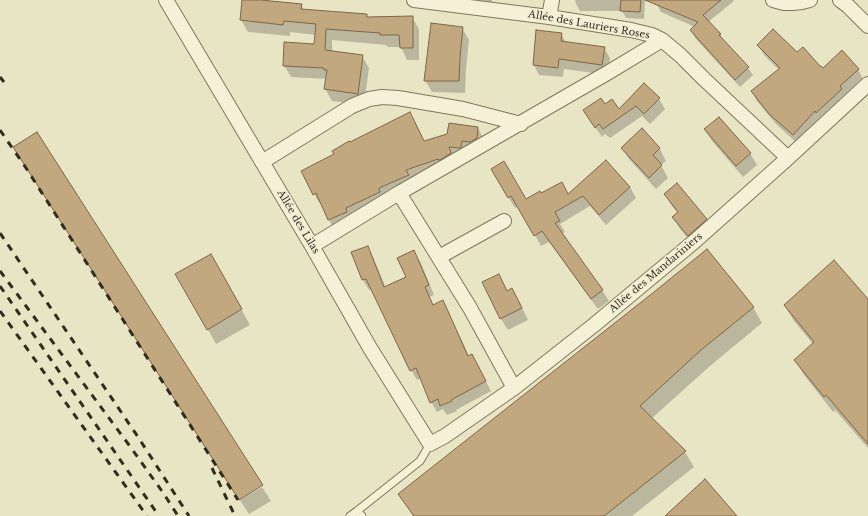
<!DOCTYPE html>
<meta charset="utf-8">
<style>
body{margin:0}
canvas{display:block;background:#e8e5c5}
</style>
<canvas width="868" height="516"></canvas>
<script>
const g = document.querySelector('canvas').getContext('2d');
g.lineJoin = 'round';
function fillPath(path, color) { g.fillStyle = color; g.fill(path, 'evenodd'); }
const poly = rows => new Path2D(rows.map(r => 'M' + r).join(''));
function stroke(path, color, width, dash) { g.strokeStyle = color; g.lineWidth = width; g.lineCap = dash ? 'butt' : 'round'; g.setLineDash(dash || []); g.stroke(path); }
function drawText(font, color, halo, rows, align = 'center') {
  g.font = font + ' "Libre Baskerville",serif'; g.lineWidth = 3.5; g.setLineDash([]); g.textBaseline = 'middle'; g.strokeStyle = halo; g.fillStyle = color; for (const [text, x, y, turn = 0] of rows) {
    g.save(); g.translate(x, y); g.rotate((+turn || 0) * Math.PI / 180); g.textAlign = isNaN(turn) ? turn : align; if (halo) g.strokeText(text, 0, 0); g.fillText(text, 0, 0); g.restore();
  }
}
const shadow = poly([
 [243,0,252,0,301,5,304,10,366,15,368,18,412,17,419,29,419,60,407,60,401,47,388,47,386,45,332,40,332,52,362,56,369,68,364,105,332,101,325,89,327,79,291,77,284,65,315,45,316,35,290,32,290,36,248,32,241,20],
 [469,0,492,0,491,7],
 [575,0,645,0,644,19,626,18,622,11,580,11,576,4],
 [659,0,733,0,734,1,708,22,720,34,724,42,748,68,753,75,740,87,695,38,691,30,695,27,661,12,657,4],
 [462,28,469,40,466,69,465,93,432,92,425,80],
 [561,34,566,43,604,48,610,58,608,75,564,69,563,77,539,75,534,65],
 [758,45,797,54,823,69,858,69,863,79,845,95,847,99,798,144,776,124,757,101,752,92,779,70,764,55],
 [644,84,659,99,665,109,650,124,642,116,610,138,605,134,602,137,590,120,605,105,618,111],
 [478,128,483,138,334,229,329,220,321,202,319,203,303,172,424,142],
 [705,129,750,153,757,165,743,177,712,141],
 [642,130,660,149,666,161,661,165,668,178,656,189,629,159,622,148],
 [492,169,526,200,541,195,568,195,630,187,636,198,606,225,590,206,560,224,565,232,562,234,602,290,609,301,598,309,549,242,541,246,519,206,515,208],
 [665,194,706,220,713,231,695,247,680,229,673,217,678,213,672,206],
 [368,247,373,257,386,288,407,278,414,252,420,261,434,295,429,297,434,306,448,311,469,356,477,365,491,391,456,410,457,411,447,415,443,409,437,412,431,402,421,378,417,380,411,370,372,288,369,290,363,280,353,253],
 [211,255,250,325,216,344,177,274],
 [483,282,519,301,528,320,508,330,501,319],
 [868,300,868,448,835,410,833,412,804,375,795,360,813,344,794,321,785,306],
 [753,307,762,323,710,366,651,419,685,452,694,467,632,516,413,516,399,495],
 [262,487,271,501,249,514,240,500]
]);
const building = poly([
 [242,0,261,0,302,4,301,9,367,14,367,17,413,16,413,48,400,48,399,35,380,35,380,33,326,29,325,50,363,55,358,94,324,89,327,70,324,70,324,68,283,66,284,42,314,44,316,24,284,21,283,25,240,20,242,0],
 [621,0,641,0,640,12,620,11,621,0],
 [645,0,721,0,703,15,721,34,719,35,749,67,735,80,690,30,698,22,645,0],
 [431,23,463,27,460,57,459,81,424,81,431,23],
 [773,29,797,52,803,47,820,66,821,66,823,68,842,50,859,69,840,86,842,89,816,113,815,111,793,135,769,114,751,91,780,68,757,45,773,29],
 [536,30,562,33,561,41,605,47,602,65,559,59,558,68,533,65,536,30],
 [644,83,660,98,644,114,636,106,603,129,599,124,595,128,583,110,601,98,605,104,612,99,619,109,644,83],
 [410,112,424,141,447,134,449,123,478,127,477,138,470,142,462,141,461,147,459,148,449,147,451,153,440,160,438,160,438,159,406,170,409,175,379,188,380,192,346,208,347,212,328,220,316,193,313,195,301,171,334,154,332,151,349,141,350,142,410,112],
 [719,117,751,153,736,166,704,129,719,117],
 [642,128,660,148,653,155,662,165,649,178,621,148,642,128],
 [37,132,263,485,239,500,13,147,37,132],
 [606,160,630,187,599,215,583,196,555,212,560,221,555,223,603,290,591,299,542,231,534,236,511,196,508,198,491,169,504,161,526,199,540,191,541,193,562,182,568,194,606,160],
 [677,183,707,219,688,236,672,217,678,212,664,194,677,183],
 [368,246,384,287,406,277,397,258,414,250,429,285,425,287,433,305,443,300,468,356,472,354,486,381,451,400,452,401,440,406,438,399,430,403,416,368,410,371,366,279,362,280,351,252,368,246],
 [707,249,754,307,701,350,640,406,686,451,604,516,414,516,398,494,654,292,707,249],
 [211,254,242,309,207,330,175,274,211,254],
 [834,260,868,299,868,444,826,395,824,397,794,360,814,342,784,305,834,260],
 [499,274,507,291,512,288,522,308,500,319,482,282,499,274],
 [705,479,737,516,665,516,705,479]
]);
const lane = poly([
 [350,516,357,511],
 [362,516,357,511,420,461,430,444]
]);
const street = poly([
 [166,0,312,246,370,348,430,444,445,436,514,388,594,325,695,241,788,158,868,84],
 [414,0,549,17,631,30,652,35,662,40,680,55,704,79,788,158],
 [773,0,784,3,793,3,802,2,810,0],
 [840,0,848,6,868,26],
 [549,17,552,0],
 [262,162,352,106,369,99,382,97,398,98,463,109,521,124],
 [399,193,470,308,514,388],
 [312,246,399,193,609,72,662,40],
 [439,257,504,221]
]);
const rail = poly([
 [0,77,4,82],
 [0,130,26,168,238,500],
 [0,233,138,437,189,516],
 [0,271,129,445,164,494,178,516],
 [0,286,159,516],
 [0,311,147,516],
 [212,468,235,516]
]);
const streetNames = [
 ["Allée des Lauriers Roses",589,25,10],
 ["Allée des Lilas",298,222,59],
 ["Allée des Mandariniers",656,273,-40]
];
fillPath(shadow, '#0003');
fillPath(building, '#c2a87f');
stroke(building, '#7e6646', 1);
stroke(lane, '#81775d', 9);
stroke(street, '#81775d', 16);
stroke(lane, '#f4f1d7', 7);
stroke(street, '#f4f1d7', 14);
stroke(rail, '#332d1f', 3, [7, 7]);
drawText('10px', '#332d1f', '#f1eed4', streetNames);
</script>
